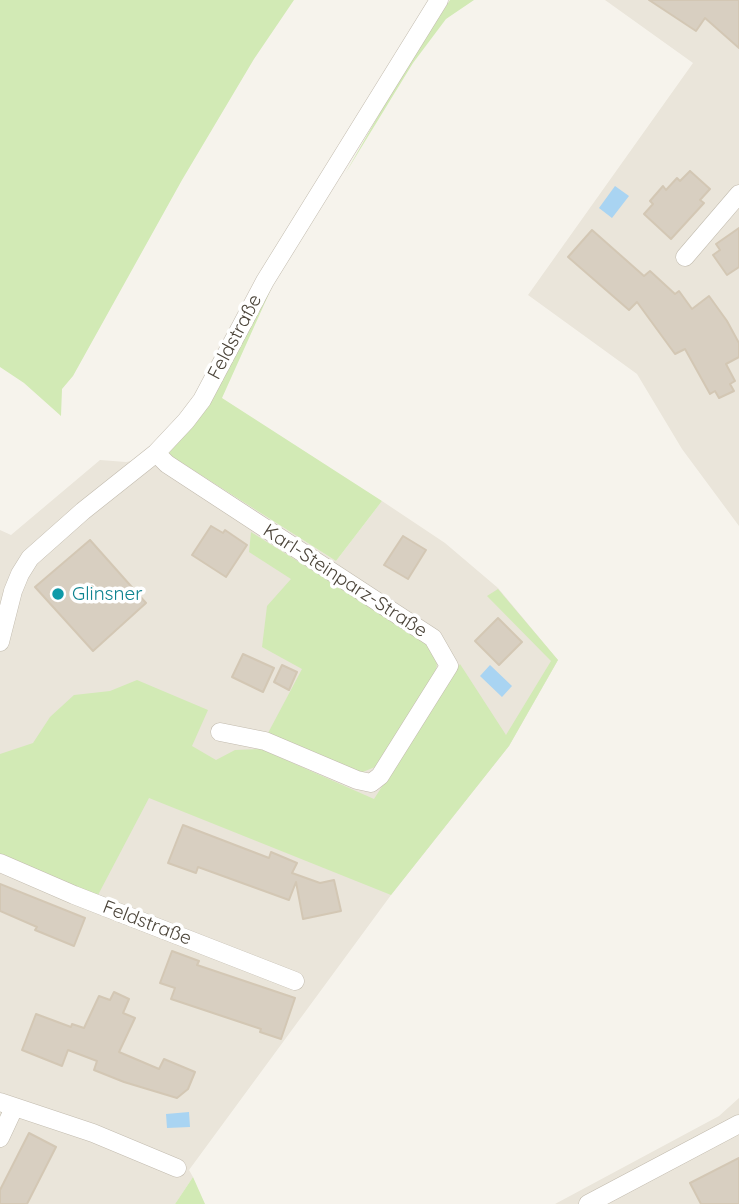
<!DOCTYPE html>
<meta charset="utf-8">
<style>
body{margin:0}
canvas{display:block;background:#f6f3ec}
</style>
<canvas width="739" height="1204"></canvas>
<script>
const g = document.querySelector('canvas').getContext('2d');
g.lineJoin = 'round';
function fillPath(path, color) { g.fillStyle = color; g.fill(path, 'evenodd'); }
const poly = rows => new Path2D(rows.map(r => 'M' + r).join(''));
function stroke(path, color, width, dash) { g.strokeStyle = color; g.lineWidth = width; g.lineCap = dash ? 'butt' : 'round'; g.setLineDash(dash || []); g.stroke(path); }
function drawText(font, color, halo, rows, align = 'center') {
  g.font = font + ' Quicksand,sans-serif'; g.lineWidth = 7; g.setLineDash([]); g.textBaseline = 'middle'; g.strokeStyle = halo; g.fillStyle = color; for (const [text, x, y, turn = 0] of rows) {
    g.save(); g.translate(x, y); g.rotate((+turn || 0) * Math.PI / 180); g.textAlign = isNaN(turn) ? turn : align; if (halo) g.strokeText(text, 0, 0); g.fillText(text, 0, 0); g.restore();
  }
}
const residential = poly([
 [605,0,739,0,739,526,682,449,637,374,528,295,693,63],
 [168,454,336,561,382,501,445,543,498,588,558,660,509,746,391,895,189,1170,193,1177,175,1204,0,1204,0,530,11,535,100,460,126,462],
 [739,1098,739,1204,555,1204,719,1116]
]);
const green = poly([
 [0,0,294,0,254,59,182,180,73,376,62,389,61,416,24,383,0,367],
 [450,0,474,0,446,19,413,63,345,174,406,67],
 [272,287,222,398,382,501,336,561,168,454,194,423,218,387],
 [251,532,419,637,433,651,437,662,436,673,375,767,358,774,268,733,302,669,262,647,267,606,291,579,249,552],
 [498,589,558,660,509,746,391,895,149,798,98,895,0,857,0,754,33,743,50,717,74,695,110,691,137,680,208,710,192,746,216,760,235,750,261,749,374,799,460,664,506,735,551,661,487,596],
 [193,1177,205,1204,175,1204]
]);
const water = poly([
 [615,186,629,196,612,218,599,208],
 [490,665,512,686,502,697,480,676],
 [189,1112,190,1127,167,1128,166,1114]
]);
const building = poly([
 [649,0,739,0,739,48,705,18,696,31,649,0],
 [690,171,710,189,700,200,704,203,671,239,644,214,653,204,650,201,663,186,666,190,677,178,680,181,690,171],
 [739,228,739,267,727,275,713,255,720,250,716,244,739,228],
 [592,230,644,276,650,271,675,294,679,291,692,309,709,296,727,321,739,343,739,357,726,364,735,381,730,384,734,391,719,398,715,391,710,394,685,349,675,354,637,302,629,310,568,257,592,230],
 [211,526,223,533,225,530,247,545,226,577,192,555,211,526],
 [403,536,426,550,408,579,384,565,403,536],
 [90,540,146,603,93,651,35,587,90,540],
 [498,618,522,642,499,665,475,641,498,618],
 [243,654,274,668,263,692,232,677,243,654],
 [282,665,297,672,289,690,274,682,282,665],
 [183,825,269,858,271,852,297,863,292,873,320,883,334,880,341,911,303,919,296,882,289,900,198,867,196,873,168,863,183,825],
 [0,884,85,918,74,946,35,930,37,927,0,911,0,884],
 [172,951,199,961,197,965,295,998,281,1039,260,1032,261,1029,171,999,175,988,160,983,172,951],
 [114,992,129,999,123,1013,135,1018,119,1052,159,1069,164,1059,195,1072,188,1089,177,1098,124,1082,94,1070,97,1061,68,1050,62,1066,22,1050,36,1014,71,1027,72,1024,84,1028,99,996,110,1000,114,992],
 [29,1133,56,1147,27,1204,0,1204,0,1190,29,1133],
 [739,1158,739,1204,701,1204,690,1183,739,1158]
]);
const minor = poly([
 [685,257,739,194],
 [156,453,167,464,433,638,449,666,380,776,371,783,357,780,265,741,220,732],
 [0,642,13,591,20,574,30,558,83,511,156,453,186,421,202,400,265,281,439,0],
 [0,863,74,895,295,981],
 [0,1102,93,1133,177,1168],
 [0,1138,14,1108],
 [588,1204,739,1124]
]);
const markers = [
 [58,594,7,"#0f9aa8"]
];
const streetNames = [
 ["Feldstraße",235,337,-62],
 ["Karl-Steinparz-Straße",345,581,33],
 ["Feldstraße",147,923,21]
];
const cultureNames = [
 ["Glinsner",72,594]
];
fillPath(residential, '#eae5da');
fillPath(green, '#d2eab5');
fillPath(water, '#a9d4f2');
fillPath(building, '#d8cfc1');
stroke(building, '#d3c7b4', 2);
stroke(minor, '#c2bbae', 19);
stroke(minor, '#fff', 18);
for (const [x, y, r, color] of markers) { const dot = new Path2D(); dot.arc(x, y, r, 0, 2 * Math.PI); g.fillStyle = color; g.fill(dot); stroke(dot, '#fff', 2.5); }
drawText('19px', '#4b4439', '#fff', streetNames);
drawText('19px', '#0d838f', '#fff', cultureNames, 'left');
</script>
